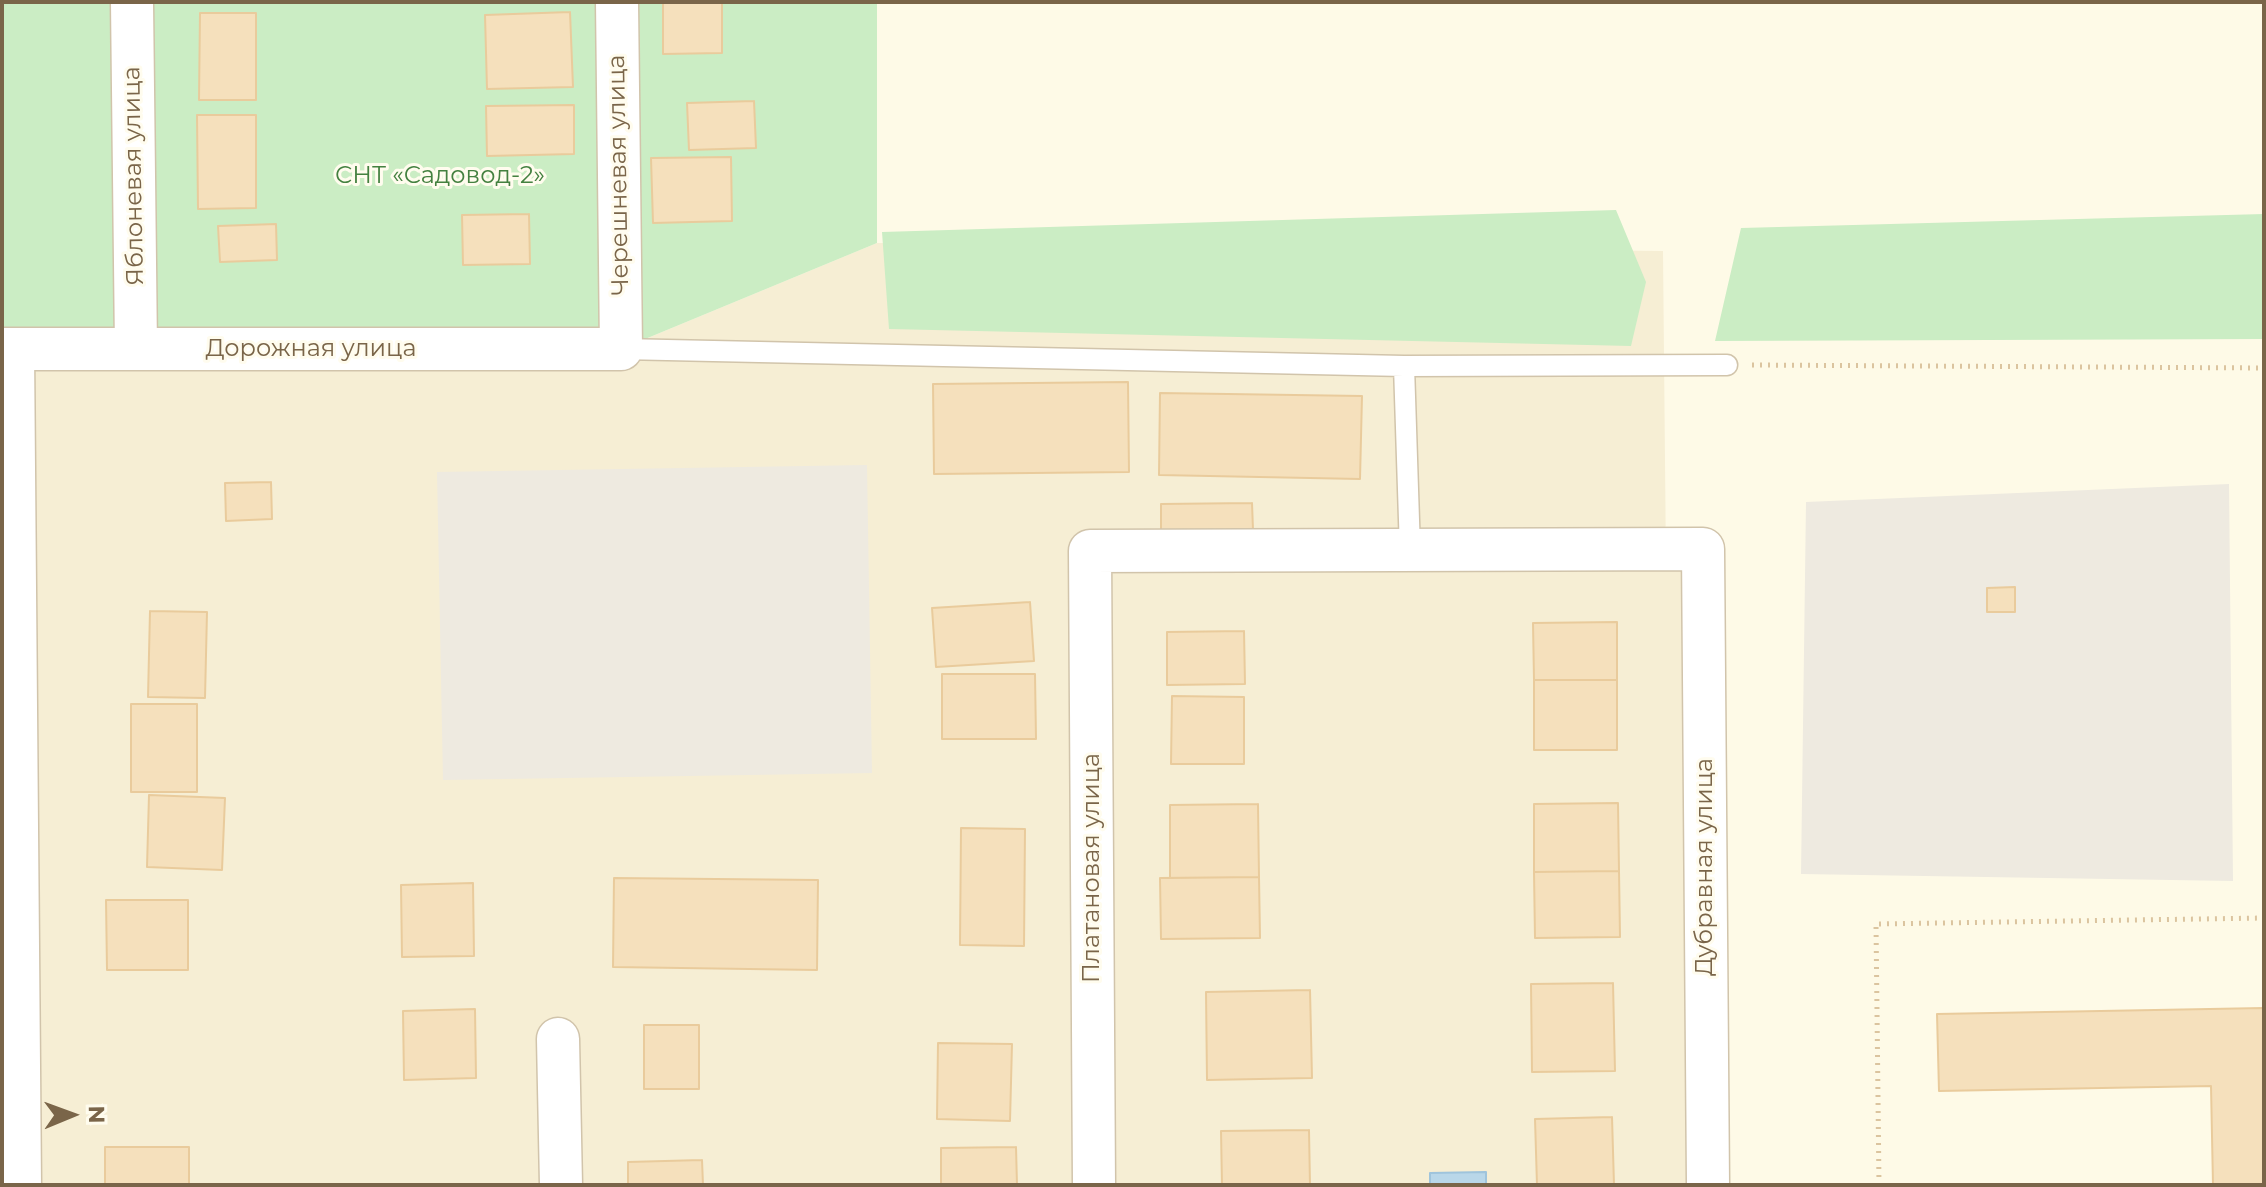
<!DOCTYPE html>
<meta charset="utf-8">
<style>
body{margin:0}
#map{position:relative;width:2266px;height:1187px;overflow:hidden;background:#fefae7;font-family:Montserrat,sans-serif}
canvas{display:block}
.frame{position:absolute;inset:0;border:4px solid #7a6549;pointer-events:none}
.north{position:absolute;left:32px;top:1075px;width:80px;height:80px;-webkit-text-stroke:6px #fffcee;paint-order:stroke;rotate:89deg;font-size:22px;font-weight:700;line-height:32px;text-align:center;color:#7a6549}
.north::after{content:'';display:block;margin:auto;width:28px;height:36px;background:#7a6549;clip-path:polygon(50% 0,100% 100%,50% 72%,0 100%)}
</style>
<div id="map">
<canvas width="2266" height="1187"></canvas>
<div class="frame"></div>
<div class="north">N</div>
</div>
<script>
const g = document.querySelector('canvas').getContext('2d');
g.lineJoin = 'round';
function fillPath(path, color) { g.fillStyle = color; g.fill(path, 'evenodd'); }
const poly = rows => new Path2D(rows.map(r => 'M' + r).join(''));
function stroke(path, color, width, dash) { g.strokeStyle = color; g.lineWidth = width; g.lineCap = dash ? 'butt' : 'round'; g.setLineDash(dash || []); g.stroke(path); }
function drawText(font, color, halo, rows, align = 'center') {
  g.font = font + ' Montserrat,sans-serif'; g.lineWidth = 6; g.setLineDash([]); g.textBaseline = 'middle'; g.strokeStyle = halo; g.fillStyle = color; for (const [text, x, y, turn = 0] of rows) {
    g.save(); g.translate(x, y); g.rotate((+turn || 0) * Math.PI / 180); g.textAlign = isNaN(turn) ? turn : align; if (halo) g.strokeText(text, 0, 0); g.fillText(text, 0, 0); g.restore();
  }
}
const residential = poly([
 [877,243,1663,251,1666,565,1690,565,1693,1185,2,1185,2,349,621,349]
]);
const industrial = poly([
 [867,465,872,773,443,780,437,472],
 [2229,484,2233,881,1801,874,1806,502]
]);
const green = poly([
 [2,2,877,2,877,243,621,349,2,349],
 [1616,210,1646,282,1631,346,889,329,882,232],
 [2264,214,2264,339,1715,341,1741,228]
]);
const water = poly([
 [1486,1172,1486,1185,1430,1185,1430,1173,1486,1172]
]);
const building = poly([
 [663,2,722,2,722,53,663,54,663,2],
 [570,12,573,87,487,89,485,15,570,12],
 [200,13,256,13,256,100,199,100,200,13],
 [754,101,756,148,689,150,687,103,754,101],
 [574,105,574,154,487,156,486,106,574,105],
 [197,115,256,115,256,208,198,209,197,115],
 [731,157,732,221,653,223,651,158,731,157],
 [529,214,530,264,463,265,462,215,529,214],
 [276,224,277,260,220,262,218,226,276,224],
 [1128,382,1129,472,934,474,933,384,1128,382],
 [1160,393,1362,396,1360,479,1159,475,1160,393],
 [271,482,272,519,226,521,225,483,271,482],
 [1252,503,1253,530,1161,532,1161,504,1252,503],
 [2015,587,2015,612,1987,612,1987,588,2015,587],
 [1030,602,1034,661,936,667,932,608,1030,602],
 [150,611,207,612,205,698,148,697,150,611],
 [1617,622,1617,680,1534,680,1533,623,1617,622],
 [1244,631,1245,684,1167,685,1167,632,1244,631],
 [942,674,1035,674,1036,739,942,739,942,674],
 [1534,680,1617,680,1617,750,1534,750,1534,680],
 [1172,696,1244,697,1244,764,1171,764,1172,696],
 [131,704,197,704,197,792,131,792,131,704],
 [149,795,225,798,222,870,147,867,149,795],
 [1618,803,1619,871,1534,872,1534,804,1618,803],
 [1258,804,1259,877,1170,878,1170,805,1258,804],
 [961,828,1025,829,1024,946,960,945,961,828],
 [1619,871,1620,937,1535,938,1534,872,1619,871],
 [1259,877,1260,938,1161,939,1160,878,1259,877],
 [614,878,818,880,817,970,613,967,614,878],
 [473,883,474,956,402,957,401,885,473,883],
 [106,900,188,900,188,970,107,970,106,900],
 [1613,983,1615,1071,1532,1072,1531,984,1613,983],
 [1310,990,1312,1078,1207,1080,1206,992,1310,990],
 [2264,1008,2264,1185,2213,1185,2211,1086,1939,1091,1937,1014,2264,1008],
 [475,1009,476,1078,404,1080,403,1011,475,1009],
 [644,1025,699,1025,699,1089,644,1089,644,1025],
 [938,1043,1012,1044,1010,1121,937,1119,938,1043],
 [1612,1117,1614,1185,1537,1185,1535,1119,1612,1117],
 [1309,1130,1310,1185,1222,1185,1221,1131,1309,1130],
 [105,1147,189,1147,189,1185,105,1185,105,1147],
 [1016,1147,1017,1185,941,1185,941,1148,1016,1147],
 [702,1160,703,1185,628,1185,628,1162,702,1160]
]);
const path = poly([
 [1752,365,2264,368],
 [1879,1185,1876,924,2264,918]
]);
const service = poly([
 [621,349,1404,366,1727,365],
 [1404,366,1410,551]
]);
const minor = poly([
 [132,2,136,349],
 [2,349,621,349,617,2],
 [13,349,20,1185],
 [558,1039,561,1185],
 [1094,1185,1090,551,1703,549,1708,1185]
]);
const streetNames = [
 ["Черешневая улица",619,175,-91],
 ["Яблоневая улица",134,176,-91],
 ["Дорожная улица",311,349],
 ["Дубравная улица",1705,867,-90],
 ["Платановая улица",1092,868,-90]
];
const parkNames = [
 ["СНТ «Садовод-2»",440,176]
];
fillPath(residential, '#f6eed4');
fillPath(industrial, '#eeeae0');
fillPath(green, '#cbedc4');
fillPath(water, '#b9d7e9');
stroke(water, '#9fc4dc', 2);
fillPath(building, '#f5e0bc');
stroke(building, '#e9cb9c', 2);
stroke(service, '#d1c4ab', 23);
stroke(minor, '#d1c4ab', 45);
stroke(path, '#dbc49f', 5, [2, 6]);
stroke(service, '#fff', 20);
stroke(minor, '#fff', 42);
drawText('24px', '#7a6549', '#fffcee', streetNames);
drawText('24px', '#448140', '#fffcee', parkNames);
</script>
